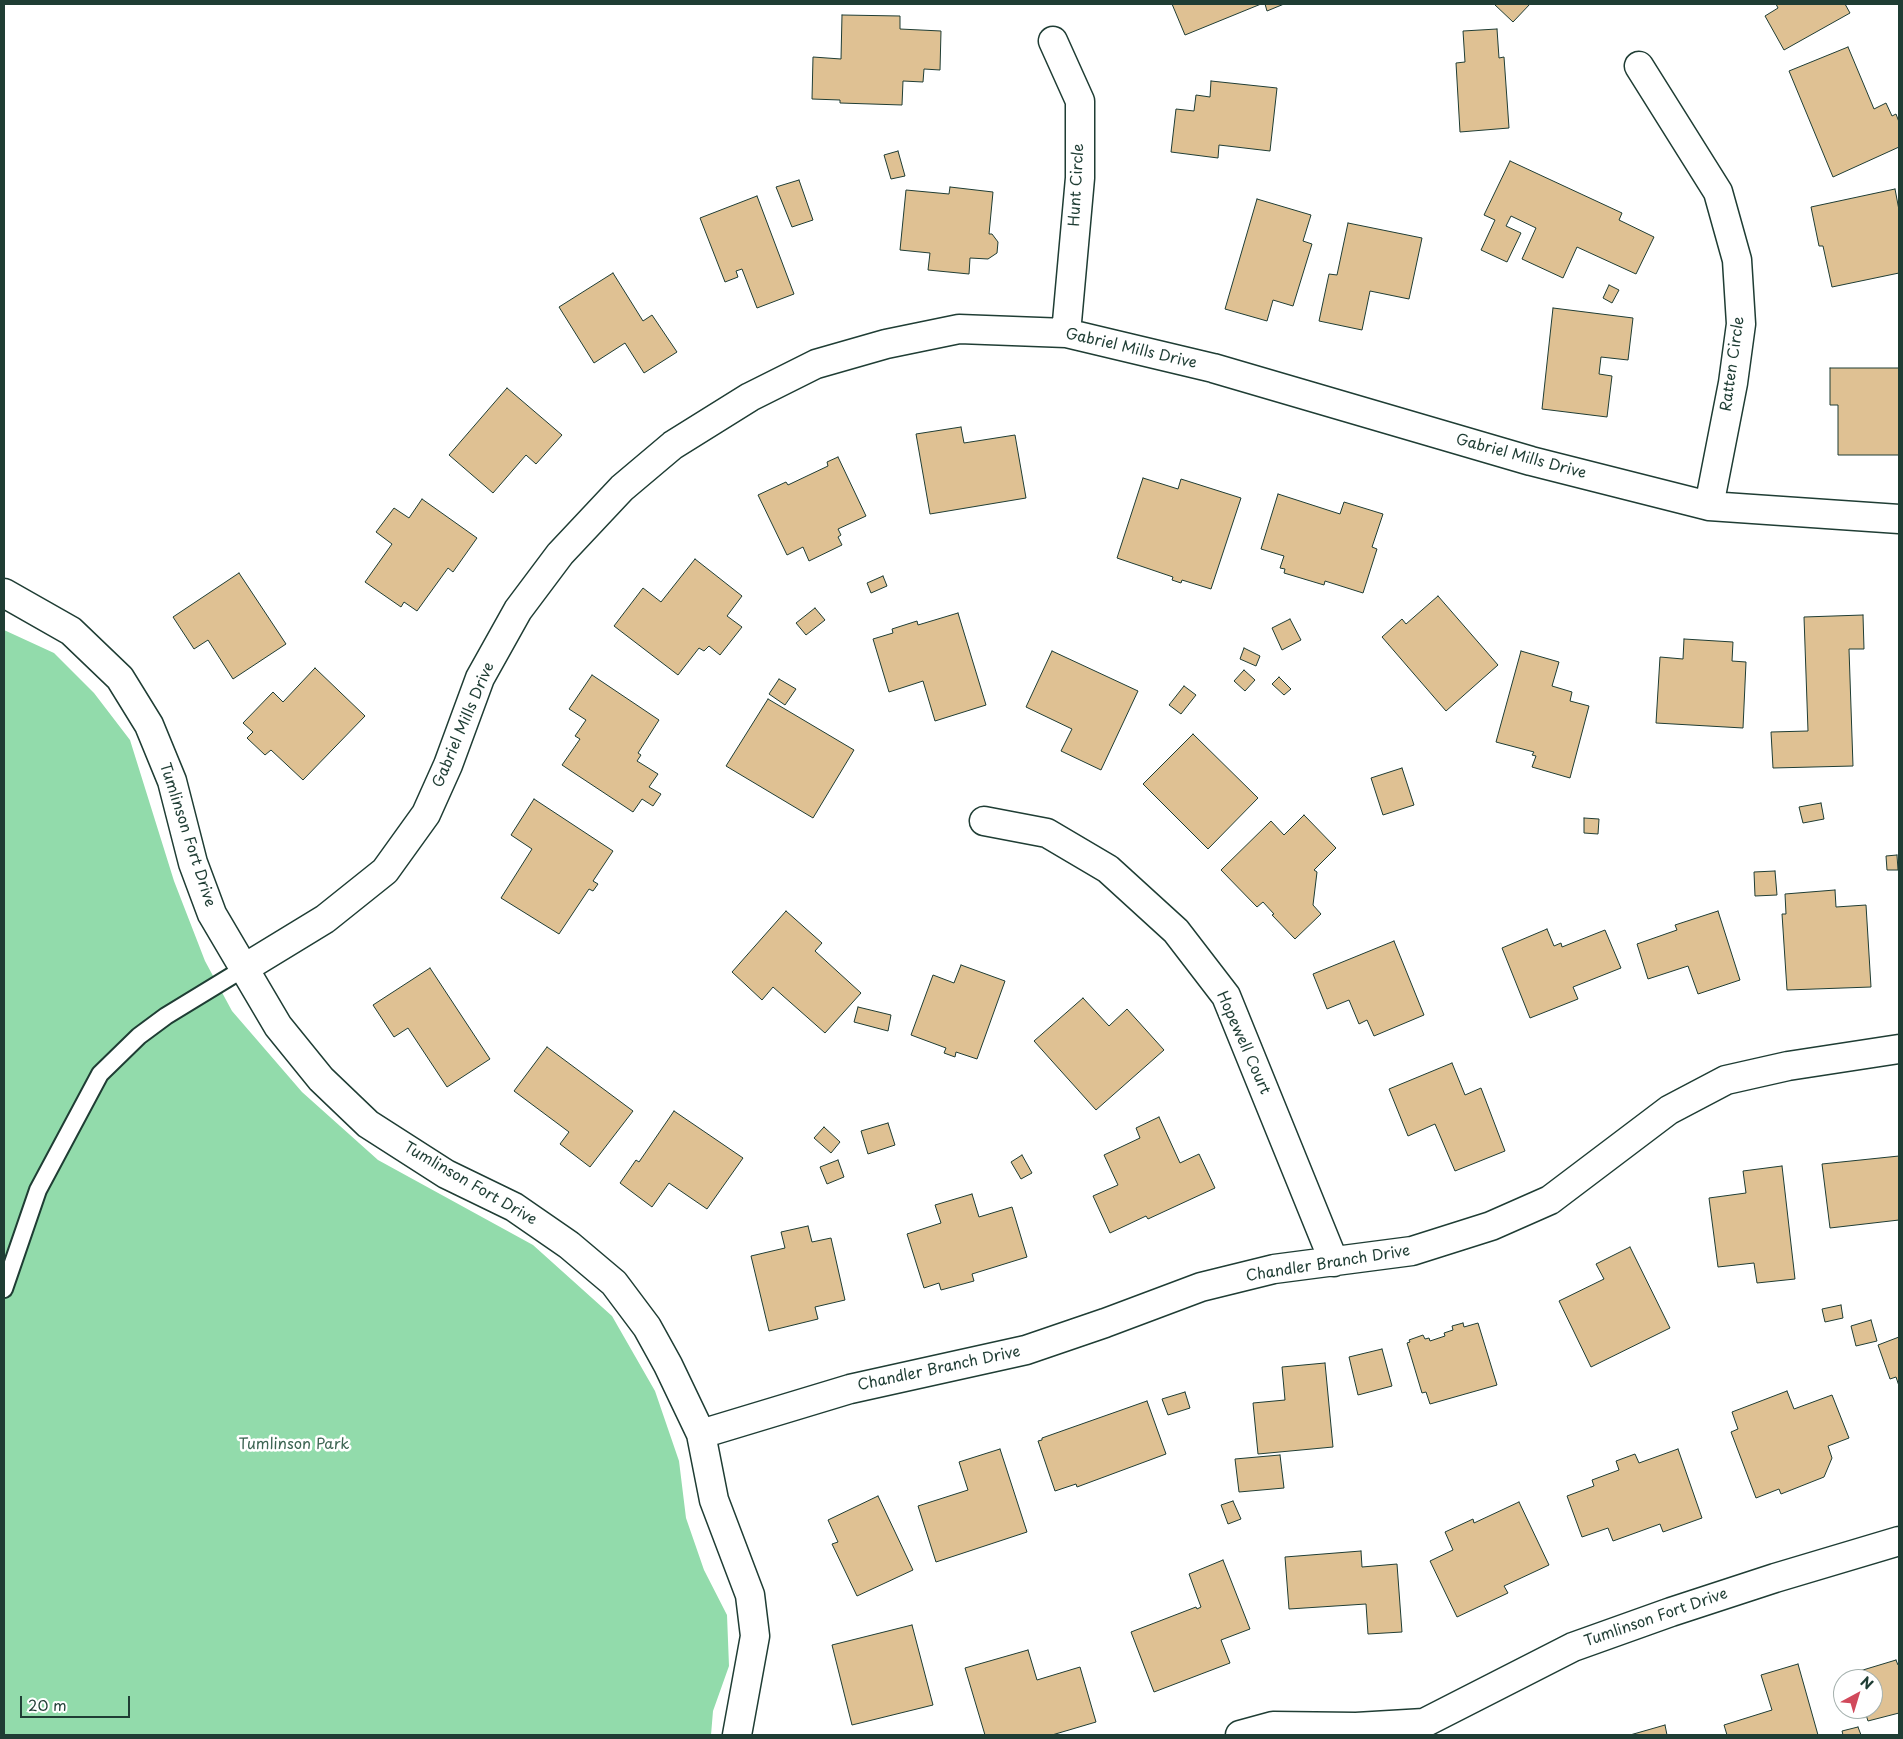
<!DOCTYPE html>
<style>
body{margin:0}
#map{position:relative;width:1903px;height:1739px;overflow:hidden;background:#fff;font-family:"Playpen Sans",sans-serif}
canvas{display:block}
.frame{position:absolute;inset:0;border:5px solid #1f3d34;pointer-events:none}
.north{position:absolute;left:1833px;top:1669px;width:50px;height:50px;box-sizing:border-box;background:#fff;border:1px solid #a5b1ae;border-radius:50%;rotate:39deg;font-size:14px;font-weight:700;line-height:20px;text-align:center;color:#1f3d34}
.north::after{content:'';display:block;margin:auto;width:18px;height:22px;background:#d1495b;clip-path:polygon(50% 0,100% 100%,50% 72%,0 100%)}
.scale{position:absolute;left:20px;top:1696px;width:110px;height:22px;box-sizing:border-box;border:2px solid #1f3d34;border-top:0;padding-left:6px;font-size:15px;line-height:18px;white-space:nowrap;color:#1f3d34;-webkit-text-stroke:4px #fff;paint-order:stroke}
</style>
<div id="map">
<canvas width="1903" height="1739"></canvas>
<div class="frame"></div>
<div class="north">N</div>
<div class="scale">20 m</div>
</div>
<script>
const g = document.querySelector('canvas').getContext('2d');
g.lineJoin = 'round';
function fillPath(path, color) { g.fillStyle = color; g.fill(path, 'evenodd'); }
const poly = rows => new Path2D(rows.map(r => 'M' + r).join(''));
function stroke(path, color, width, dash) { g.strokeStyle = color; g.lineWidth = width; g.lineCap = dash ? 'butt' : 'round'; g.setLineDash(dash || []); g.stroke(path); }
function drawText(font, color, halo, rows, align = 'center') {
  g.font = font + ' "Playpen Sans",sans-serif'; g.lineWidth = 5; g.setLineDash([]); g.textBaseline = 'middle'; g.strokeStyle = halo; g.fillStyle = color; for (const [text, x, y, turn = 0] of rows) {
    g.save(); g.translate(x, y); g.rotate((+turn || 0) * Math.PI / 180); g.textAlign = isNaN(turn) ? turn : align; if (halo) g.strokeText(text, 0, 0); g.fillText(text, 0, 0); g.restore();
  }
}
const green = poly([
 [4,630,54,653,94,693,130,740,174,881,205,961,232,1011,302,1092,378,1160,533,1245,612,1316,655,1391,679,1461,686,1518,704,1570,727,1615,729,1666,713,1711,711,1735,4,1735]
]);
const building = poly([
 [1172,4,1261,4,1185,35,1172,4],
 [1265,4,1284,4,1267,11,1265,4],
 [1494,4,1530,4,1513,22,1494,4],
 [1776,4,1845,4,1850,13,1784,50,1765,16,1778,8,1776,4],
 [842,15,900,16,900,29,941,31,940,70,924,69,923,82,903,81,902,105,840,103,840,100,812,99,813,57,841,59,842,15],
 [1497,29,1499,58,1504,57,1509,128,1460,132,1456,63,1465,62,1463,31,1497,29],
 [1848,47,1874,109,1886,103,1892,116,1896,114,1899,122,1899,147,1833,177,1789,71,1848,47],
 [1211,81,1277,88,1270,151,1219,145,1218,158,1171,152,1176,109,1194,111,1196,95,1210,97,1211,81],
 [898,151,905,176,891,179,884,155,898,151],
 [1510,161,1622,213,1619,220,1654,237,1636,274,1577,247,1563,278,1522,259,1536,228,1511,216,1506,226,1521,233,1507,262,1481,250,1495,220,1484,215,1510,161],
 [799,180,813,220,792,227,776,187,799,180],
 [950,187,993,192,989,234,992,234,998,242,997,253,988,259,970,258,969,274,928,270,930,253,900,250,906,190,949,194,950,187],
 [1895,189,1899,210,1899,273,1832,287,1823,246,1819,246,1811,207,1895,189],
 [757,196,794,294,757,308,742,269,736,271,738,277,725,282,700,218,757,196],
 [1257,199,1311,215,1303,241,1312,244,1293,306,1273,300,1267,321,1225,309,1257,199],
 [1348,223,1422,238,1409,299,1370,291,1362,330,1319,321,1329,274,1337,275,1348,223],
 [613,273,643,321,652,315,677,352,644,373,625,343,594,363,559,307,613,273],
 [1609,285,1619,290,1612,303,1603,298,1609,285],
 [1553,308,1633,318,1628,360,1601,357,1599,374,1612,376,1607,417,1542,409,1553,308],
 [1830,368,1899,368,1899,455,1838,455,1838,405,1830,405,1830,368],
 [507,388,562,435,536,464,526,455,493,493,449,455,507,388],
 [961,427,964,443,1015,435,1026,498,930,514,916,434,961,427],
 [838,457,866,516,838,529,841,535,838,537,842,545,809,561,803,547,787,555,758,495,786,482,788,485,828,466,827,462,838,457],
 [1143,478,1178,489,1181,479,1241,498,1211,589,1182,580,1181,583,1172,580,1173,577,1117,558,1143,478],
 [1278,494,1340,514,1344,502,1383,514,1372,547,1377,549,1363,593,1325,581,1324,585,1284,573,1285,569,1280,568,1284,556,1261,549,1278,494],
 [422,499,477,538,453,572,448,568,417,611,404,602,401,607,365,582,392,544,376,532,394,508,409,518,422,499],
 [695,559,742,596,727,616,742,627,720,655,709,646,704,651,699,648,678,675,614,626,643,588,661,602,695,559],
 [239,573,286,644,233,679,208,640,194,649,173,617,239,573],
 [883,576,887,586,871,593,867,583,883,576],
 [1438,596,1498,665,1446,711,1382,637,1402,619,1406,624,1438,596],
 [815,608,825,620,806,635,796,623,815,608],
 [958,613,986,705,935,721,923,681,889,692,873,639,893,633,892,629,917,621,918,625,958,613],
 [1863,615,1864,649,1849,649,1853,766,1773,768,1771,732,1808,731,1804,617,1863,615],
 [1290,619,1301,640,1282,650,1272,628,1290,619],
 [1684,639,1733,642,1732,661,1746,662,1743,728,1656,723,1660,657,1683,659,1684,639],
 [1244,648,1260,656,1256,666,1240,659,1244,648],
 [1052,651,1138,691,1101,770,1061,751,1072,729,1026,707,1052,651],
 [1521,651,1559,662,1552,686,1572,692,1570,701,1589,706,1570,778,1532,767,1536,756,1532,755,1534,752,1496,742,1521,651],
 [315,668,365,716,303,780,271,750,265,755,247,738,253,732,243,723,273,692,283,702,315,668],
 [1244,670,1255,680,1245,691,1234,681,1244,670],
 [592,675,659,720,638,753,641,755,637,761,658,774,649,787,661,794,653,806,642,799,633,812,562,765,580,739,575,736,586,720,569,709,592,675],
 [1279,677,1291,689,1284,695,1272,684,1279,677],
 [779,679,796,689,785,705,769,694,779,679],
 [1184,686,1196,695,1181,714,1169,705,1184,686],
 [768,699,854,750,813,818,726,766,768,699],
 [1193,734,1258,798,1208,849,1143,784,1193,734],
 [1402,768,1414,805,1383,815,1371,778,1402,768],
 [534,799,613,851,593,881,598,884,593,891,589,889,559,934,501,898,532,849,511,835,534,799],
 [1821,803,1824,819,1803,823,1799,807,1821,803],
 [1304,815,1336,848,1314,870,1317,872,1313,905,1321,914,1295,939,1272,915,1274,914,1263,902,1257,907,1221,870,1271,821,1284,835,1304,815],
 [1584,818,1599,819,1598,834,1584,833,1584,818],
 [1897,855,1898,870,1887,870,1886,856,1897,855],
 [1775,871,1777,895,1755,896,1754,872,1775,871],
 [1835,890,1836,907,1866,905,1871,987,1787,990,1782,914,1786,914,1785,894,1835,890],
 [786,911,822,943,815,951,861,993,825,1033,773,987,762,1000,732,972,786,911],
 [1718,911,1740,980,1698,994,1688,966,1648,979,1637,944,1677,930,1675,925,1718,911],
 [1547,929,1554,946,1561,943,1562,947,1605,930,1621,968,1573,987,1578,999,1530,1018,1502,948,1547,929],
 [1394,941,1424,1015,1374,1036,1367,1020,1359,1024,1349,1000,1327,1009,1313,974,1394,941],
 [961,965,1005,981,977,1059,956,1052,955,1057,944,1053,946,1048,911,1035,933,975,954,983,961,965],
 [430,968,490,1059,447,1087,408,1028,394,1037,373,1005,430,968],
 [1083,998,1109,1026,1127,1009,1164,1050,1096,1110,1034,1041,1083,998],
 [858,1007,891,1015,888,1031,854,1022,858,1007],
 [547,1047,633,1111,590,1167,560,1144,569,1132,514,1091,547,1047],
 [1452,1063,1465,1095,1481,1088,1505,1151,1455,1171,1435,1124,1408,1136,1389,1089,1452,1063],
 [674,1111,743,1158,707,1209,669,1183,652,1207,620,1183,636,1160,639,1162,674,1111],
 [1159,1117,1180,1163,1199,1154,1215,1188,1148,1219,1146,1216,1110,1233,1093,1196,1118,1185,1104,1155,1140,1138,1136,1128,1159,1117],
 [888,1123,895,1145,868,1154,861,1131,888,1123],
 [824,1127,840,1142,831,1153,814,1138,824,1127],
 [1022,1155,1032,1173,1021,1179,1011,1162,1022,1155],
 [1899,1156,1899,1220,1830,1228,1822,1164,1899,1156],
 [838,1160,844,1177,827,1184,820,1167,838,1160],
 [1782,1166,1795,1279,1757,1283,1754,1263,1718,1267,1709,1198,1746,1193,1743,1171,1782,1166],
 [972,1194,979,1217,1012,1207,1027,1257,972,1274,974,1281,941,1290,939,1283,924,1288,907,1234,941,1223,935,1205,972,1194],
 [808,1226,812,1242,831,1238,845,1300,815,1307,818,1319,769,1331,751,1256,785,1248,781,1232,808,1226],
 [1630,1247,1670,1328,1591,1367,1559,1301,1604,1279,1596,1264,1630,1247],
 [1841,1305,1843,1318,1825,1322,1822,1309,1841,1305],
 [1871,1320,1877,1341,1856,1346,1851,1326,1871,1320],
 [1463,1323,1464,1327,1478,1323,1497,1385,1430,1404,1426,1392,1422,1393,1407,1343,1410,1342,1409,1340,1423,1335,1425,1339,1429,1338,1430,1341,1445,1336,1444,1333,1453,1330,1452,1326,1463,1323],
 [1899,1337,1899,1386,1896,1377,1890,1379,1878,1345,1899,1337],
 [1382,1349,1392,1386,1358,1395,1349,1357,1382,1349],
 [1325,1363,1333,1447,1258,1454,1253,1403,1285,1400,1282,1367,1325,1363],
 [1787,1391,1794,1409,1832,1395,1849,1438,1828,1446,1832,1458,1824,1477,1781,1494,1779,1489,1756,1498,1731,1432,1738,1429,1732,1412,1787,1391],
 [1185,1392,1190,1408,1168,1415,1162,1399,1185,1392],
 [1147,1401,1166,1454,1077,1487,1076,1484,1055,1491,1038,1441,1042,1440,1042,1438,1147,1401],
 [1000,1449,1027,1532,936,1562,918,1506,968,1490,959,1462,1000,1449],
 [1678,1449,1702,1518,1663,1532,1660,1524,1613,1541,1608,1528,1582,1537,1567,1496,1594,1486,1592,1480,1619,1470,1616,1461,1635,1454,1639,1463,1678,1449],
 [1280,1455,1284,1488,1239,1492,1235,1459,1280,1455],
 [878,1496,913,1570,857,1596,832,1544,838,1542,828,1520,878,1496],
 [1233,1501,1241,1519,1228,1524,1221,1505,1233,1501],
 [1519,1502,1549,1565,1504,1586,1508,1593,1457,1617,1430,1561,1453,1550,1445,1532,1473,1519,1474,1523,1519,1502],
 [1361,1551,1362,1567,1397,1564,1402,1632,1368,1634,1366,1604,1289,1609,1285,1557,1361,1551],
 [1223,1560,1250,1629,1221,1640,1230,1663,1154,1692,1131,1632,1196,1607,1197,1609,1201,1607,1189,1574,1223,1560],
 [912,1625,933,1705,852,1725,832,1645,912,1625],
 [1028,1650,1037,1680,1080,1667,1096,1722,1052,1735,985,1735,965,1668,1028,1650],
 [1896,1660,1898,1665,1899,1665,1899,1713,1868,1721,1864,1709,1873,1709,1873,1679,1855,1679,1853,1673,1896,1660],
 [1798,1664,1818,1735,1727,1735,1724,1725,1772,1710,1761,1675,1798,1664],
 [1665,1725,1667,1735,1630,1735,1665,1725],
 [1858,1727,1861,1735,1843,1735,1842,1731,1858,1727]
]);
const service = poly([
 [4,1289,38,1190,100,1074,139,1036,166,1016,243,969]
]);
const minor = poly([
 [1053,41,1080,101,1080,178,1066,333],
 [1639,66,1718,192,1737,260,1741,324,1733,383,1709,506],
 [4,593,71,631,120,678,149,725,172,781,193,863,212,914,278,1026,321,1079,368,1124,446,1174,514,1207,569,1245,614,1283,647,1327,668,1365,701,1434,714,1500,750,1595,755,1636,737,1735],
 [984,821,1047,833,1108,869,1176,931,1226,996,1334,1262],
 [243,969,325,919,385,871,426,814,448,765,480,678,518,610,560,554,622,488,673,445,750,397,816,364,886,344,959,329,1066,333,1213,368,1531,461,1709,506,1899,519],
 [701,1434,850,1389,1026,1350,1105,1323,1201,1287,1274,1269,1412,1251,1491,1226,1550,1200,1669,1110,1726,1080,1788,1066,1899,1049],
 [1240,1735,1273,1726,1356,1727,1424,1723,1573,1647,1671,1612,1775,1578,1899,1541]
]);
const streetNames = [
 ["Hunt Circle",1077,185,-87],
 ["Gabriel Mills Drive",1131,349,13],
 ["Ratten Circle",1733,364,-82],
 ["Gabriel Mills Drive",1521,457,15],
 ["Gabriel Mills Drive",464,725,-67],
 ["Tumlinson Fort Drive",187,835,72],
 ["Hopewell Court",1243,1043,66],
 ["Tumlinson Fort Drive",470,1184,30],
 ["Chandler Branch Drive",1328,1264,-9],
 ["Chandler Branch Drive",939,1369,-12],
 ["Tumlinson Fort Drive",1656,1618,-19]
];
const parkNames = [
 ["Tumlinson Park",294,1445]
];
fillPath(green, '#92dbab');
fillPath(building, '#dfc193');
stroke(building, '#1f3d34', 1);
stroke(service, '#1f3d34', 20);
stroke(minor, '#1f3d34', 31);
stroke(service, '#fff', 16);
stroke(minor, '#fff', 28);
drawText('15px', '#1f3d34', '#fff', streetNames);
drawText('15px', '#3c6452', '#fff', parkNames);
</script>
